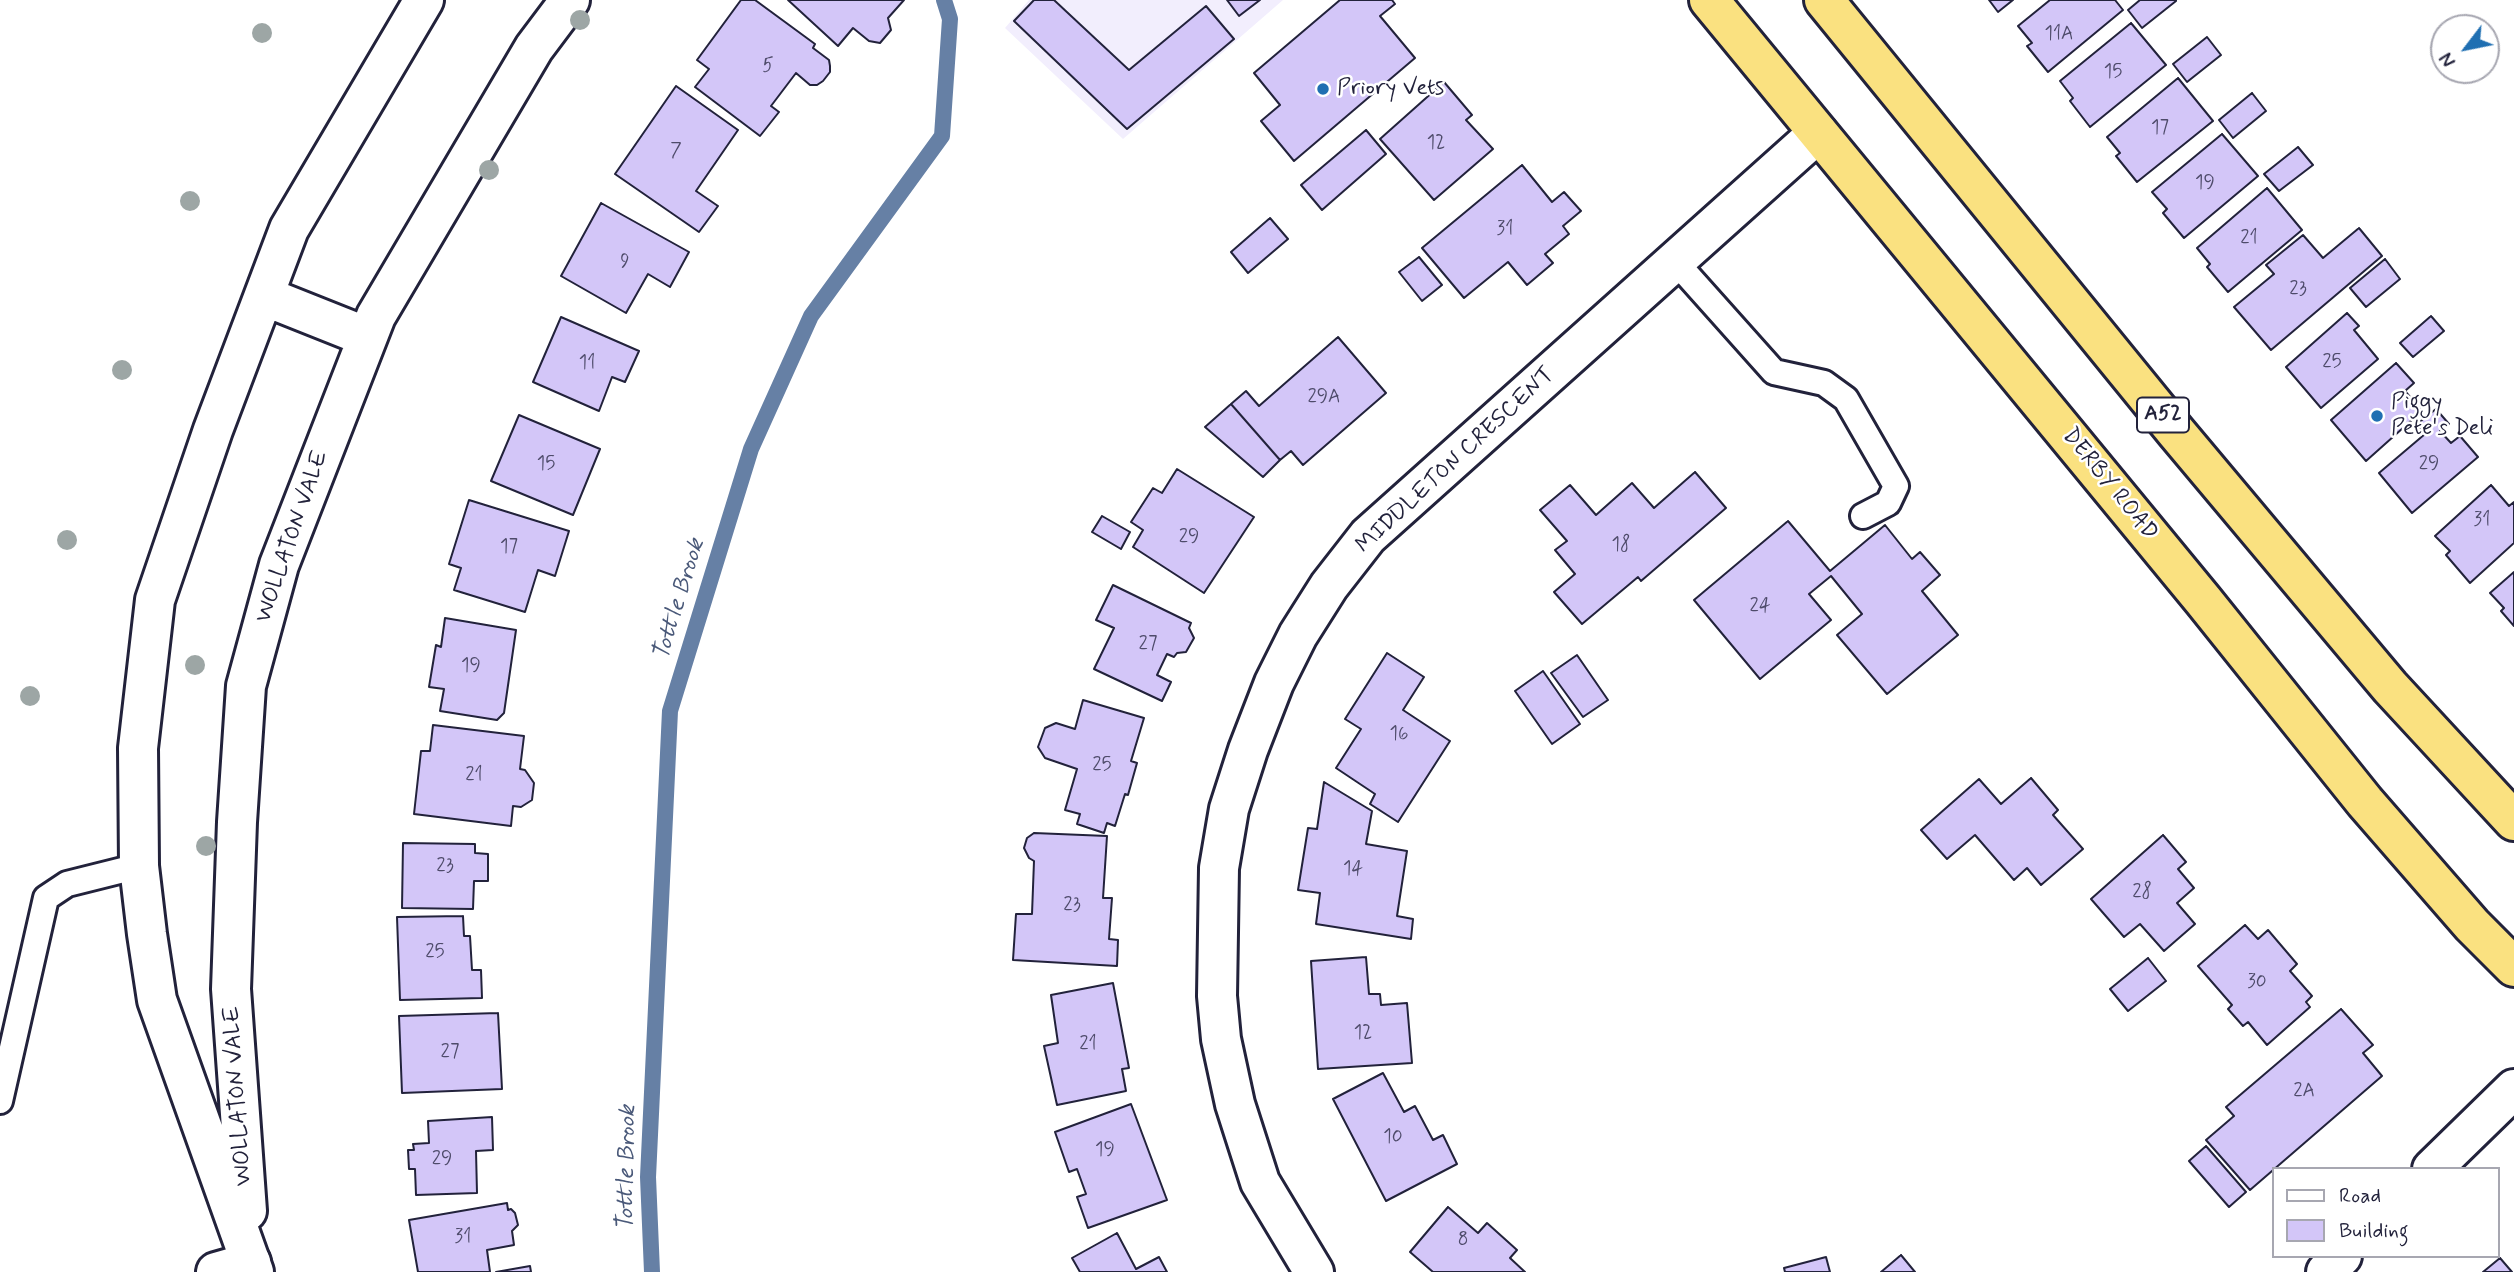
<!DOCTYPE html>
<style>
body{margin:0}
#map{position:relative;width:2514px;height:1272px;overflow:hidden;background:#fff;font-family:Mynerve,sans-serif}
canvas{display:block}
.legend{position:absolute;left:2272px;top:1167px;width:228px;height:91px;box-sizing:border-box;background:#fff;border:2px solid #a7a7b1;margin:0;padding:9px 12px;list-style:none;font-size:21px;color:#22223b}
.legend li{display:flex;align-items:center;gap:14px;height:35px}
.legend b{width:35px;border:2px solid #a7a7b1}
.north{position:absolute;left:2430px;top:14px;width:70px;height:70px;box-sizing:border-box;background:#fff;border:2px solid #a7a7b1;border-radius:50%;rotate:238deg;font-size:19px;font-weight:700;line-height:28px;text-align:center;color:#22223b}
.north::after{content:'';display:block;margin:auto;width:24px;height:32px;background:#1f6fb2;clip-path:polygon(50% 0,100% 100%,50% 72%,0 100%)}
</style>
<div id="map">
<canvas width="2514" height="1272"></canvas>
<ul class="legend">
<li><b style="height:9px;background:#fff"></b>Road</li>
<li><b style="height:19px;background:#d3c6f8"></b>Building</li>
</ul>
<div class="north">N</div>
</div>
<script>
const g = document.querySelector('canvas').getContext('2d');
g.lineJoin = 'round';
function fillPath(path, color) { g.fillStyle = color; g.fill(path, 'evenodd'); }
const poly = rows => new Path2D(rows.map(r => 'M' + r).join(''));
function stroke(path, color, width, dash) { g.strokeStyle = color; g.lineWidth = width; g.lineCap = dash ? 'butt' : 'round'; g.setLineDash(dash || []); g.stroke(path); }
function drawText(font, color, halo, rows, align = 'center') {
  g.font = font + ' Mynerve,sans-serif'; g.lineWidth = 5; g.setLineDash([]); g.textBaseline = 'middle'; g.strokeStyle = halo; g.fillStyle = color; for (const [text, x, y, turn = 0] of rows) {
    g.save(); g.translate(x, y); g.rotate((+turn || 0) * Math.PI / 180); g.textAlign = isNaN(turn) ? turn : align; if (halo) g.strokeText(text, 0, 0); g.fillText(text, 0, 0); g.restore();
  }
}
const built = poly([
 [1029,0,1283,0,1123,139,1005,28]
]);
const stream = poly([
 [652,1272,648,1177,670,711,751,449,811,316,942,136,950,19,944,0]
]);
const building = poly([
 [741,0,755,0,815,44,813,48,829,60,830,66,830,72,823,81,817,85,810,85,796,73,771,106,779,112,760,136,695,87,709,69,697,60,741,0],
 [788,0,904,0,888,18,891,30,880,43,869,41,853,28,838,46,788,0],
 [1034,0,1054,0,1129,70,1206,6,1234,39,1127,129,1014,21,1034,0],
 [1227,0,1260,0,1239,16,1227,0],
 [1340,0,1392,0,1395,4,1380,16,1415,58,1294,161,1261,121,1280,105,1254,73,1340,0],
 [1989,0,2013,0,1998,12,1989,0],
 [2050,0,2115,0,2123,10,2048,72,2027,46,2032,43,2018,26,2050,0],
 [2140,0,2176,0,2176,1,2142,28,2128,10,2140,0],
 [2131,23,2166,65,2090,127,2070,101,2073,98,2060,81,2131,23],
 [2207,37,2221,55,2187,82,2173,64,2207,37],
 [2178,78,2213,121,2137,182,2116,156,2120,153,2107,137,2178,78],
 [1444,82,1472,115,1466,120,1493,149,1434,200,1380,139,1444,82],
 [676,86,738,130,696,191,718,206,699,232,615,174,676,86],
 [2252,93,2266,111,2233,138,2219,120,2252,93],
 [1366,130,1386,154,1322,210,1301,185,1366,130],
 [2222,134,2258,176,2184,238,2163,213,2167,209,2152,192,2222,134],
 [2298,147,2313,165,2279,191,2264,174,2298,147],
 [1522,165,1552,202,1564,192,1581,211,1563,226,1569,234,1545,254,1553,263,1527,285,1508,262,1464,298,1422,248,1522,165],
 [2267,188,2302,230,2228,292,2207,267,2210,264,2197,248,2267,188],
 [601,203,689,252,670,287,648,274,626,313,561,276,601,203],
 [1270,218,1288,239,1248,273,1231,252,1270,218],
 [2359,228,2382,256,2271,350,2234,307,2274,274,2266,265,2303,235,2323,258,2359,228],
 [1419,257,1442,285,1422,301,1399,272,1419,257],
 [2385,259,2400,279,2366,307,2350,288,2385,259],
 [2347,313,2359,326,2354,330,2378,359,2321,408,2286,367,2347,313],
 [2431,316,2444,331,2413,357,2400,343,2431,316],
 [561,317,639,351,625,382,612,377,599,411,533,382,561,317],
 [1338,337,1386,393,1303,465,1291,451,1280,460,1231,404,1246,391,1259,406,1338,337],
 [2396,363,2414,383,2405,391,2422,411,2366,461,2331,420,2396,363],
 [1231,404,1280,460,1263,477,1205,427,1231,404],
 [2436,409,2449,424,2440,431,2451,443,2460,436,2478,457,2412,513,2379,473,2425,434,2417,424,2436,409],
 [519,415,600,449,573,515,491,481,519,415],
 [1177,469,1254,517,1204,593,1133,547,1143,530,1131,522,1153,488,1162,493,1177,469],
 [1695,472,1726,508,1641,581,1638,577,1582,624,1554,592,1575,574,1555,550,1567,541,1540,510,1570,485,1596,515,1632,483,1654,508,1695,472],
 [2491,485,2509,506,2514,502,2514,543,2470,583,2446,555,2450,551,2435,536,2491,485],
 [469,500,569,531,555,576,538,570,525,612,454,590,461,568,449,564,469,500],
 [1102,516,1130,532,1121,549,1092,532,1102,516],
 [1788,521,1830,571,1885,525,1912,559,1920,552,1940,575,1922,591,1958,635,1887,694,1837,635,1862,614,1831,576,1809,594,1831,620,1760,679,1694,600,1788,521],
 [2514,572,2514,626,2501,611,2504,608,2490,593,2514,572],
 [1113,585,1191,623,1189,628,1194,638,1186,652,1177,653,1174,657,1167,654,1157,675,1171,682,1162,701,1094,669,1114,628,1096,620,1113,585],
 [445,618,516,630,504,713,497,720,440,711,444,689,429,687,436,645,441,647,445,618],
 [1387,653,1424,677,1403,710,1450,741,1398,822,1370,804,1375,794,1336,768,1361,729,1345,719,1387,653],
 [1577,655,1608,700,1583,717,1551,673,1577,655],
 [1543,671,1580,724,1552,744,1515,691,1543,671],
 [1083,700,1144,718,1131,761,1137,763,1128,795,1125,794,1115,826,1107,823,1104,833,1077,824,1080,814,1065,810,1077,769,1045,758,1038,747,1045,728,1056,723,1075,729,1083,700],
 [433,725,524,736,520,769,525,770,534,783,532,800,521,807,513,806,511,826,414,814,421,751,430,751,433,725],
 [2031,778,2058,810,2053,815,2083,849,2041,885,2027,868,2014,880,1975,835,1947,859,1921,830,1979,779,2001,804,2031,778],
 [1324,782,1372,811,1366,844,1407,851,1397,916,1413,919,1411,939,1316,924,1320,893,1298,890,1308,828,1317,829,1324,782],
 [1034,833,1107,836,1103,898,1112,898,1109,939,1118,940,1117,966,1013,960,1016,914,1032,914,1034,861,1029,858,1024,848,1027,838,1034,833],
 [2163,835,2186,862,2178,869,2194,888,2177,903,2195,924,2164,951,2140,924,2124,937,2091,899,2163,835],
 [403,843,475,844,475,853,488,854,488,881,474,881,473,909,402,908,403,843],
 [463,916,464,936,470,936,472,970,481,970,482,998,400,1000,397,917,463,916],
 [2245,925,2258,939,2268,930,2297,964,2290,971,2312,996,2306,1002,2310,1007,2267,1045,2248,1022,2243,1026,2228,1009,2232,1005,2198,966,2245,925],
 [1366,957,1369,994,1380,994,1381,1005,1407,1003,1412,1063,1318,1069,1311,961,1366,957],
 [2148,958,2166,981,2128,1011,2110,989,2148,958],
 [1113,983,1129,1068,1122,1069,1126,1091,1057,1105,1044,1046,1058,1043,1051,995,1113,983],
 [2341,1009,2373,1045,2363,1053,2382,1076,2250,1190,2206,1140,2234,1116,2226,1107,2341,1009],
 [498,1013,502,1089,402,1093,399,1016,498,1013],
 [1383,1073,1404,1112,1415,1106,1433,1140,1443,1135,1457,1164,1386,1201,1333,1099,1383,1073],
 [1131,1104,1167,1200,1088,1228,1077,1197,1086,1194,1077,1169,1069,1172,1055,1132,1131,1104],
 [492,1117,493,1150,476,1151,477,1193,416,1195,415,1169,409,1169,408,1150,414,1150,413,1144,429,1143,428,1121,492,1117],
 [2206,1146,2246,1192,2229,1207,2189,1161,2206,1146],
 [507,1203,508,1210,511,1209,515,1213,518,1225,512,1231,514,1245,487,1250,490,1272,418,1272,409,1220,507,1203],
 [1448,1207,1478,1233,1487,1223,1517,1250,1510,1258,1525,1272,1433,1272,1410,1252,1448,1207],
 [1117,1233,1136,1269,1159,1257,1167,1272,1080,1272,1072,1258,1117,1233],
 [1901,1255,1915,1272,1881,1272,1901,1255],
 [1826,1257,1830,1272,1785,1272,1784,1268,1826,1257],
 [2500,1258,2512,1272,2483,1272,2500,1258],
 [530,1266,531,1272,496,1272,530,1266]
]);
const service = poly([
 [1674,260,1774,372,1824,383,1846,399,1896,486,1888,503,1863,516],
 [0,1101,46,898,67,884,139,866]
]);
const minor = poly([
 [2432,1169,2514,1089],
 [216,1272,251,1262],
 [1314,1272,1260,1182,1235,1104,1221,1039,1217,996,1219,868,1229,809,1248,750,1274,683,1298,635,1329,586,1368,536,1818,133],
 [2326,1272,2342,1256]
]);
const tertiary = poly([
 [264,296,367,337],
 [247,1211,231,989,237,822,246,686,279,565,376,316,534,48,570,0],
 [254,1272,157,1000,147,934,139,866,138,748,155,600,213,430,289,229,424,0]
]);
const trunk = poly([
 [1709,0,2203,600,2365,802,2472,925,2514,967],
 [1824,0,2176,432,2390,687,2514,821]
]);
const trees = [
 [580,20],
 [262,33],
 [489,170],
 [190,201],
 [122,370],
 [67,540],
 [195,665],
 [30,696],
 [206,846]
];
const markers = [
 [1323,89,7,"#1f6fb2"],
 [2377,416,7,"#1f6fb2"]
];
const numberNames = [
 ["11A",2059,35],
 ["5",768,67],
 ["15",2113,73],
 ["17",2160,129],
 ["12",1436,144],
 ["7",676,152],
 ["19",2205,184],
 ["31",1505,230],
 ["21",2249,239],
 ["9",625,263],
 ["23",2298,290],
 ["25",2332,363],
 ["11",587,364],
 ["29A",1324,398],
 ["15",546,465],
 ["29",2429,465],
 ["31",2482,521],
 ["29",1189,538],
 ["18",1621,546],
 ["17",509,548],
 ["24",1760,607],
 ["27",1148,645],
 ["19",471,667],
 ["16",1399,735],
 ["25",1102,766],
 ["21",474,776],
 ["23",445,867],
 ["14",1353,870],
 ["28",2142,893],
 ["23",1072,906],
 ["25",435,953],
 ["30",2257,983],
 ["12",1363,1034],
 ["21",1088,1045],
 ["27",450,1053],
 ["2A",2304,1092],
 ["10",1393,1138],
 ["19",1105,1151],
 ["29",442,1160],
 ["31",463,1238],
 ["8",1463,1241]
];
const shields = [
 [2163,415,52]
];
const shieldNames = [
 ["A52",2163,415]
];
const poiNames = [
 ["Priory Vets",1337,89],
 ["Piggy",2391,403],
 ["Pete's Deli",2391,429]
];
const streetNames = [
 ["MIDDLETON CRESCENT",1456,461,-43],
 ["DERBY ROAD",2109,485,51],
 ["WOLLATON VALE",293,537,-71],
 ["WOLLATON VALE",239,1096,-94]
];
const waterNames = [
 ["Tottle Brook",680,600,-73],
 ["Tottle Brook",628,1168,-89]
];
fillPath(built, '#f2eefd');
stroke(stream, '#6680a5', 16);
fillPath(building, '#d3c6f8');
stroke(building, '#22223b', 2);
stroke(service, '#22223b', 30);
stroke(minor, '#22223b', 44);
stroke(tertiary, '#22223b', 44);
stroke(trunk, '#22223b', 44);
stroke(service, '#fff', 24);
stroke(minor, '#fff', 38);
stroke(tertiary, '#fff', 38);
stroke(trunk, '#fae180', 38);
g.fillStyle = '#9da6a5';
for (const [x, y] of trees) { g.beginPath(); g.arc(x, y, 10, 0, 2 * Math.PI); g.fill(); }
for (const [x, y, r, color] of markers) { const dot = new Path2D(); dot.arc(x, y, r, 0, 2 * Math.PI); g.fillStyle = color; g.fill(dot); stroke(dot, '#fff', 2.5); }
drawText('19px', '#4e4b6a', null, numberNames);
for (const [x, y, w] of shields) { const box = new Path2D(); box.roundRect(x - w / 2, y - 17.5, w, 35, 5); g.fillStyle = '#fff'; g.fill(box); stroke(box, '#22223b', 2); }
drawText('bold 21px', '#22223b', null, shieldNames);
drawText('23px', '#22223b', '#fff', poiNames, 'left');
drawText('23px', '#22223b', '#fff', streetNames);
drawText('italic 24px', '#4a5979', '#fff', waterNames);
</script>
